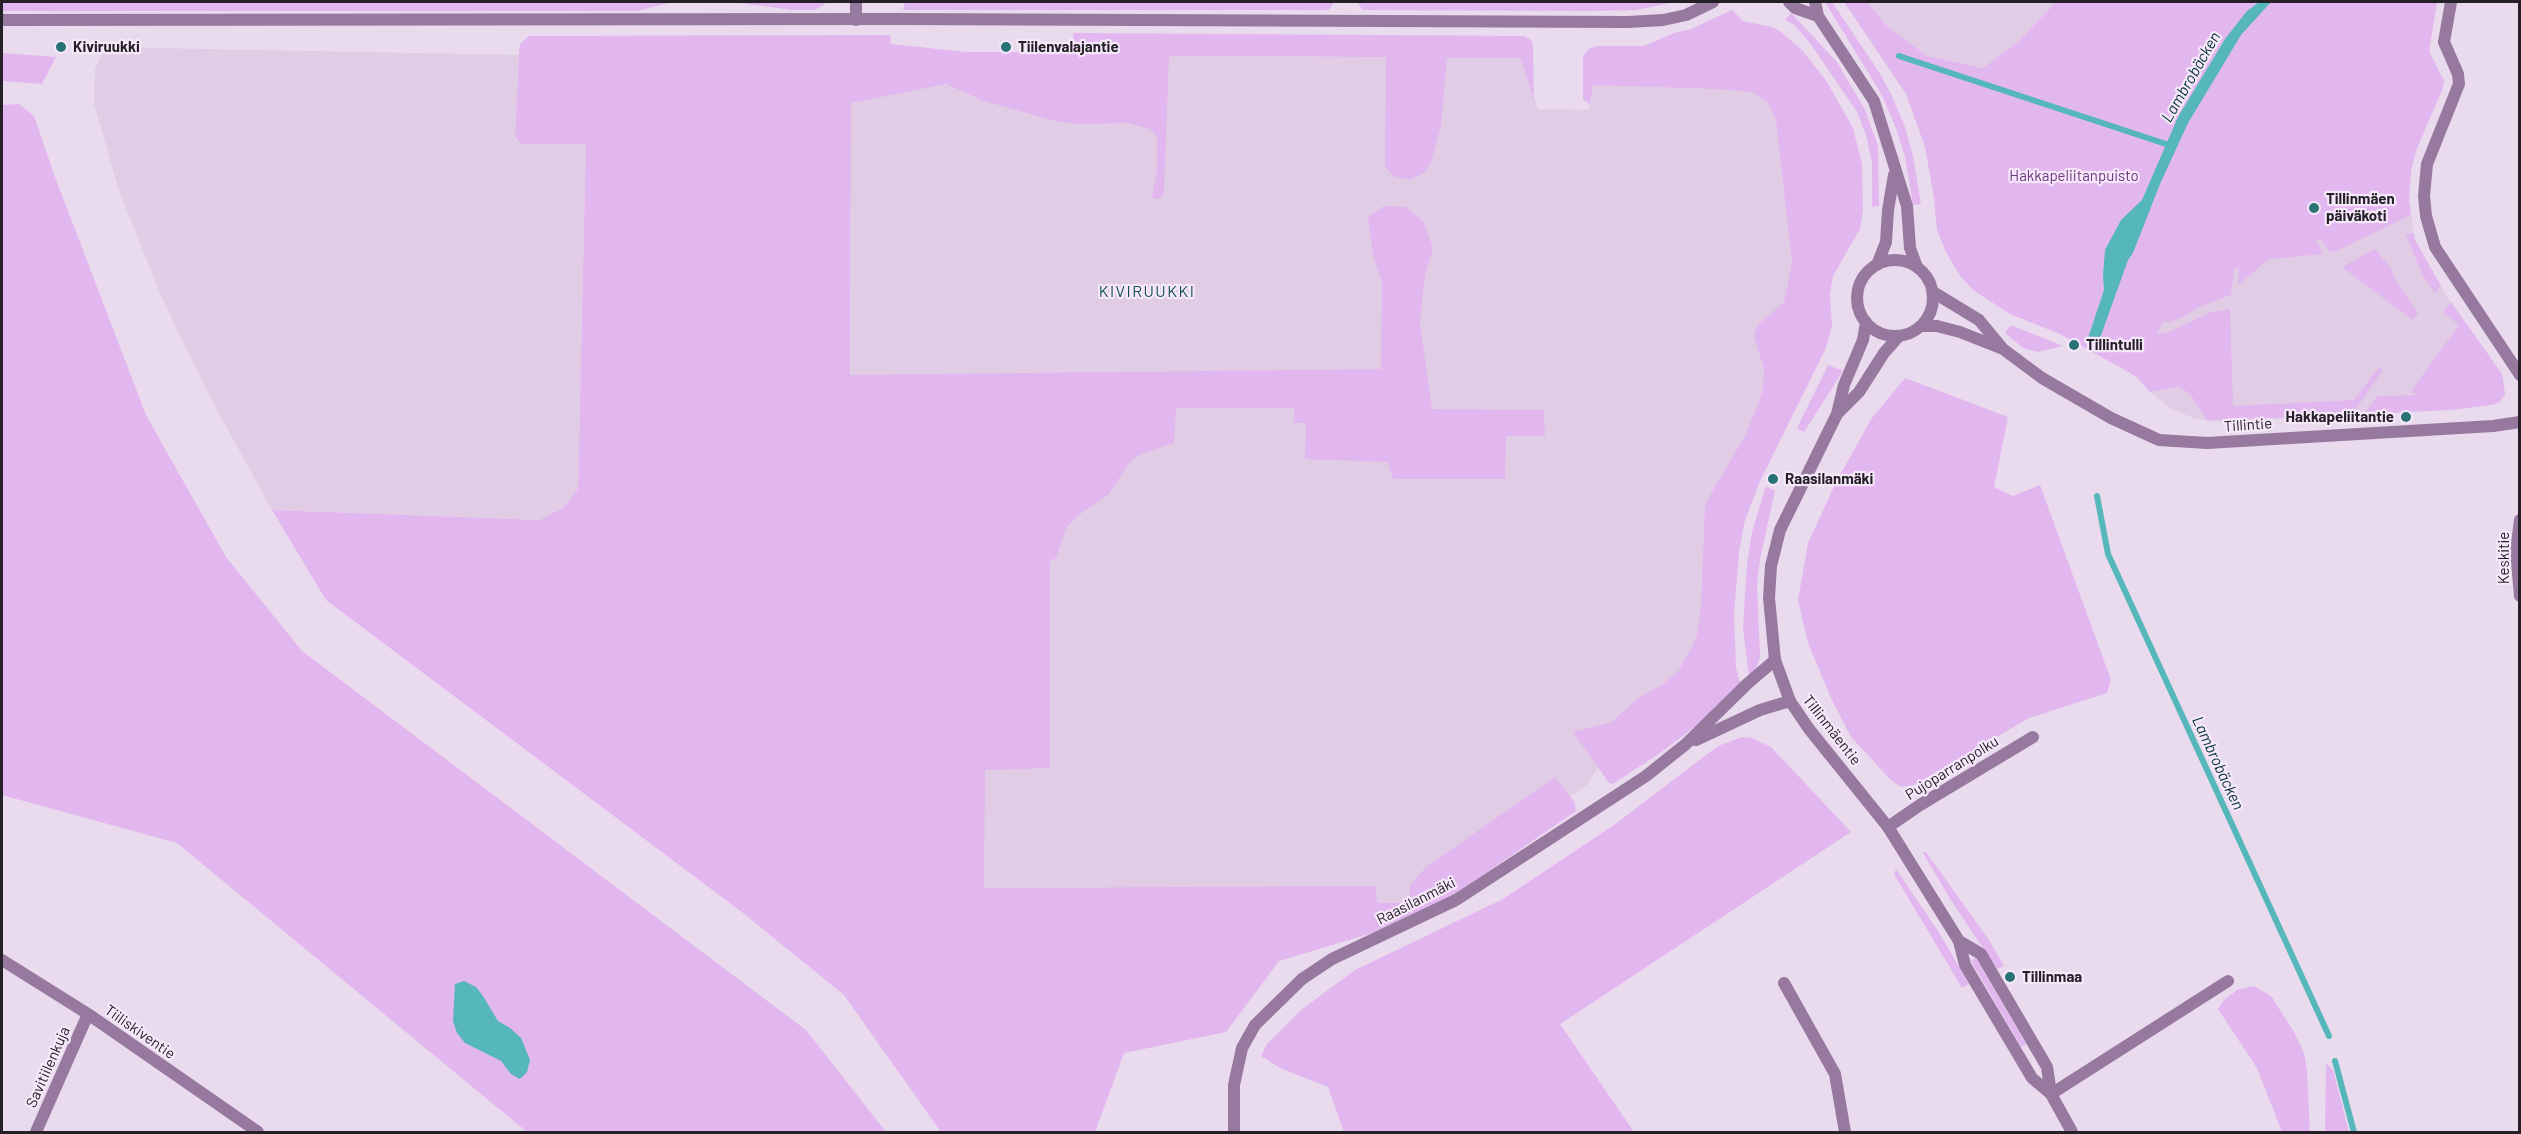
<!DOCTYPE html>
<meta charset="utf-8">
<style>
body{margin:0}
#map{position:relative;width:2521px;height:1134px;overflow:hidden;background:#e9dbed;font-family:Barlow,sans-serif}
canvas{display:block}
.frame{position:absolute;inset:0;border:3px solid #252027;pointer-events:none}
</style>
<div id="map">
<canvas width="2521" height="1134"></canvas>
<div class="frame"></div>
</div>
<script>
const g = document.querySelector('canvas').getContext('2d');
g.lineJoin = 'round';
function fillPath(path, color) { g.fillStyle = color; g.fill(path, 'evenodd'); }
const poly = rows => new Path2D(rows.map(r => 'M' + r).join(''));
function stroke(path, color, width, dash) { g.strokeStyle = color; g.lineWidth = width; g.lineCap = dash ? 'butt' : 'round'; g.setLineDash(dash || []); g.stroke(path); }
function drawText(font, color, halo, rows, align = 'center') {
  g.font = font + ' Barlow,sans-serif'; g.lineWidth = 4.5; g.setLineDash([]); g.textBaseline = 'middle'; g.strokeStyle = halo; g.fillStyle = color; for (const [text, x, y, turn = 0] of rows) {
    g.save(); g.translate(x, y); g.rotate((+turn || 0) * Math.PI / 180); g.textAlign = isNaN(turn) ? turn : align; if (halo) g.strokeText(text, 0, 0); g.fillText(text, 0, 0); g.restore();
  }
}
const built = poly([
 [1867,2,2056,2,2019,41,1983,68,1927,56,1886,25],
 [2437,2,2429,51,2444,81,2442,90,2417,148,2411,170,2409,201,2415,240,2447,297,2502,374,2505,394,2500,402,2491,405,2450,410,2216,422,2193,418,2171,409,2150,392,2137,378,2176,292],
 [104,47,519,55,515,138,522,144,586,144,578,489,563,508,541,520,272,510,210,397,161,296,119,191,94,104,95,70],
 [1595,55,1788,57,1822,213,1733,517,1721,677,1598,768,1587,785,1569,798,1409,903,1376,903,1376,887,984,888,850,397,851,103,913,89,1162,56,1520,58,1538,109,1589,110]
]);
const green = poly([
 [2,2,673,2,637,11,2,11],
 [741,2,825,2,825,4,815,10,793,10,740,3],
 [905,2,1334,2,1330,9,1326,10,903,10],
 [1357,2,1675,2,1636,10,1598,11,1363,10],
 [1825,2,1832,2,1879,72,1891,94,1905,127,1913,156,1921,204,1913,205,1905,157,1896,128,1883,97],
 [1844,2,1867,2,1886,25,1927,56,1983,68,2019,41,2056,2,2437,2,2429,51,2444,81,2442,90,2417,148,2411,170,2409,201,2411,215,2336,251,2330,252,2322,240,2316,240,2323,254,2269,259,2238,285,2239,266,2234,269,2231,295,2201,306,2181,318,2169,322,2163,321,2157,334,2169,332,2211,312,2230,309,2233,406,2354,400,2379,367,2383,370,2352,415,2207,420,2191,395,2179,386,2150,392,2137,377,2060,334,2010,314,1973,290,1960,276,1946,252,1937,230,1934,198,1925,147,1906,94],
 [1732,10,1743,21,1772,27,1781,32,1803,51,1827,82,1853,128,1862,164,1863,211,1860,229,1833,276,1830,294,1832,326,1826,348,1760,481,1745,520,1739,552,1734,614,1736,668,1741,686,1708,717,1660,753,1613,784,1609,783,1573,732,1612,722,1637,699,1663,684,1679,670,1692,647,1697,635,1701,608,1705,504,1745,436,1756,409,1763,389,1764,368,1754,337,1755,331,1759,324,1784,302,1792,263,1776,120,1768,102,1752,92,1719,89,1593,85,1590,104,1583,100,1583,56,1589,49,1598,46,1644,46,1674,33,1691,29],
 [1791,13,1837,62,1865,110,1878,146,1879,206,1872,207,1872,163,1866,135,1857,112,1810,43,1794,25,1785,20],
 [1073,33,1524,36,1531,40,1533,45,1534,99,1520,58,1447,58,1441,126,1431,162,1423,174,1409,180,1393,176,1385,166,1386,57,1169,56,1164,192,1161,198,1156,199,1152,197,1157,172,1157,137,1150,129,1127,123,1076,124,1055,121,984,101,946,84,851,103,850,375,1381,369,1382,283,1373,255,1368,217,1384,206,1405,207,1424,222,1433,248,1425,275,1420,323,1432,409,1544,410,1545,436,1506,436,1505,479,1393,479,1388,463,1385,462,1305,459,1306,423,1294,423,1294,408,1176,408,1174,443,1139,455,1128,464,1109,494,1076,517,1066,528,1056,558,1050,561,1050,768,985,770,984,888,1376,886,1377,903,1409,903,1410,885,1426,867,1555,777,1575,803,1576,811,1451,897,1372,933,1279,961,1226,1032,1124,1053,1095,1132,941,1132,844,995,743,913,326,600,272,510,540,520,563,508,578,489,586,144,522,144,515,137,519,55,520,44,529,36,890,35,891,44,966,52,1026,52,1074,41],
 [2,53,56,57,42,84,2,81],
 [19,104,34,116,55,177,146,415,226,557,302,651,806,1030,886,1132,527,1132,177,843,2,795,2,105],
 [2414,233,2415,240,2441,286,2435,293,2422,274,2409,242,2406,234],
 [2375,249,2391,268,2396,281,2418,313,2413,320,2342,267],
 [2451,302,2502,374,2505,394,2500,402,2491,405,2450,410,2364,414,2377,396,2417,395,2411,391,2459,325,2443,312],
 [2011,325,2063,346,2038,352,2023,348,2005,333],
 [1828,365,1843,371,1804,432,1797,428],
 [1905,378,2008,417,1994,487,2013,496,2040,485,2111,680,2107,693,2029,718,1914,785,1901,787,1891,780,1851,737,1831,698,1808,643,1798,600,1808,543,1837,480,1872,418],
 [1766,486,1775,491,1760,559,1757,584,1760,657,1756,669,1749,676,1743,628,1747,564,1752,532],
 [1742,737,1752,738,1771,747,1851,832,1560,1024,1634,1132,1344,1132,1328,1087,1280,1068,1261,1056,1267,1044,1301,1010,1355,970,1503,899,1614,825,1718,746],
 [1926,852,1989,940,2004,966,1997,969,1951,900,1923,853],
 [1896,869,1938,931,1969,984,1962,988,1894,874],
 [1976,958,2026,1044,2021,1047,1971,961],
 [2254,986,2271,996,2294,1032,2304,1053,2307,1071,2310,1132,2282,1132,2257,1068,2218,1009,2224,1000,2237,990],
 [2326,1063,2333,1070,2349,1132,2325,1132]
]);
const water = poly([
 [2259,2,2271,2,2241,35,2188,123,2160,184,2133,253,2128,260,2099,341,2096,345,2091,345,2088,338,2104,290,2103,275,2105,250,2121,220,2142,200,2178,117,2225,39,2247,11],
 [464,981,476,987,483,996,498,1021,510,1028,521,1038,530,1060,527,1072,520,1079,511,1074,501,1061,465,1043,457,1033,453,1021,455,984]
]);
const stream = poly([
 [1899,56,2169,145],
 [2097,496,2108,554,2329,1036],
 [2335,1061,2354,1132]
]);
const minor = poly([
 [856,2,856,20],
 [2451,2,2444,42,2458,74,2459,84,2427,164,2424,196,2426,216,2435,247,2520,375],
 [2520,520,2516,551,2520,596],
 [1696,740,1760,710,1790,701],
 [1888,827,1920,805,2033,737],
 [2,960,88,1014,258,1132],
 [1784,983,1835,1074,1845,1132],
 [2051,1094,2228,981],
 [36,1132,88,1014],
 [1234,1132,1234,1085,1242,1048,1255,1025,1302,979,1332,959,1456,900,1646,776,1686,744,1747,684,1775,660]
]);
const tertiary = poly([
 [1789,2,1795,8,1818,16],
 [1815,2,1818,16,1874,101,1907,206,1910,248,1917,267],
 [2,20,896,19,1628,22,1663,20,1686,15,1713,2],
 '1857 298a38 38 0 1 1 76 0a38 38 0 1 1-76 0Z',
 [1877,265,1886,242,1888,210,1894,175],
 [1933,292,1979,320,2003,349,2042,378,2111,418,2159,440,2207,443,2493,426,2520,422],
 [1866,322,1863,340,1844,385,1837,414,1780,530,1771,566,1769,598,1775,660,1790,701,1809,729,1888,827,1959,941,1965,965,2032,1078,2051,1094,2072,1132],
 [1921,326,1937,326,1960,332,2003,349],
 [1838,413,1859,392,1884,353,1899,336],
 [1959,941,1981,954,2047,1067,2051,1094]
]);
const markers = [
 [61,47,6,"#287375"],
 [1006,47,6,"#287375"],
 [2314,208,6,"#287375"],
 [2074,345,6,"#287375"],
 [2406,417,6,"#287375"],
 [1773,479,6,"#287375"],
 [2010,977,6,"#287375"]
];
const poiNames = [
 ["Kiviruukki",73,47],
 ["Tiilenvalajantie",1018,47],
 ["Tillinmäen",2326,199],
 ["päiväkoti",2326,216],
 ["Tillintulli",2086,345],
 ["Hakkapeliitantie",2394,417,"right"],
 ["Raasilanmäki",1785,479],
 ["Tillinmaa",2022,977]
];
const parkNames = [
 ["Hakkapeliitanpuisto",2074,176]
];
const streetNames = [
 ["Tillintie",2248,425,-4],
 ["Keskitie",2504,558,-90],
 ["Tillinmäentie",1832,730,52],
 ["Pujoparranpolku",1952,768,-32],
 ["Raasilanmäki",1416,901,-27],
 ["Tiiliskiventie",140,1032,35],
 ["Savitiilenkuja",48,1067,-66]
];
const waterNames = [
 ["Lambrobäcken",2191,77,-60],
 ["Lambrobäcken",2218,763,65]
];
const neighbourhoodNames = [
 ["KIVIRUUKKI",1147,292]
];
fillPath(built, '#e0cde5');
fillPath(green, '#e2b6ee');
fillPath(water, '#56b7ba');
stroke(stream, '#56b7ba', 6);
stroke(minor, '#97789f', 12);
stroke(tertiary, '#97789f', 12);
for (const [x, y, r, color] of markers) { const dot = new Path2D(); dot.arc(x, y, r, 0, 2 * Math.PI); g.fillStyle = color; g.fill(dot); stroke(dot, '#f6e8fa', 2); }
drawText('bold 15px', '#252027', '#f6e8fa', poiNames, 'left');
drawText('15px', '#6f397d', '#f6e8fa', parkNames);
drawText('15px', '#252027', '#f6e8fa', streetNames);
drawText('italic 16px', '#053537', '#f6e8fa', waterNames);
g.letterSpacing = '1.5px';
drawText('16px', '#114f51', '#f6e8fa', neighbourhoodNames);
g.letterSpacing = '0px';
</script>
